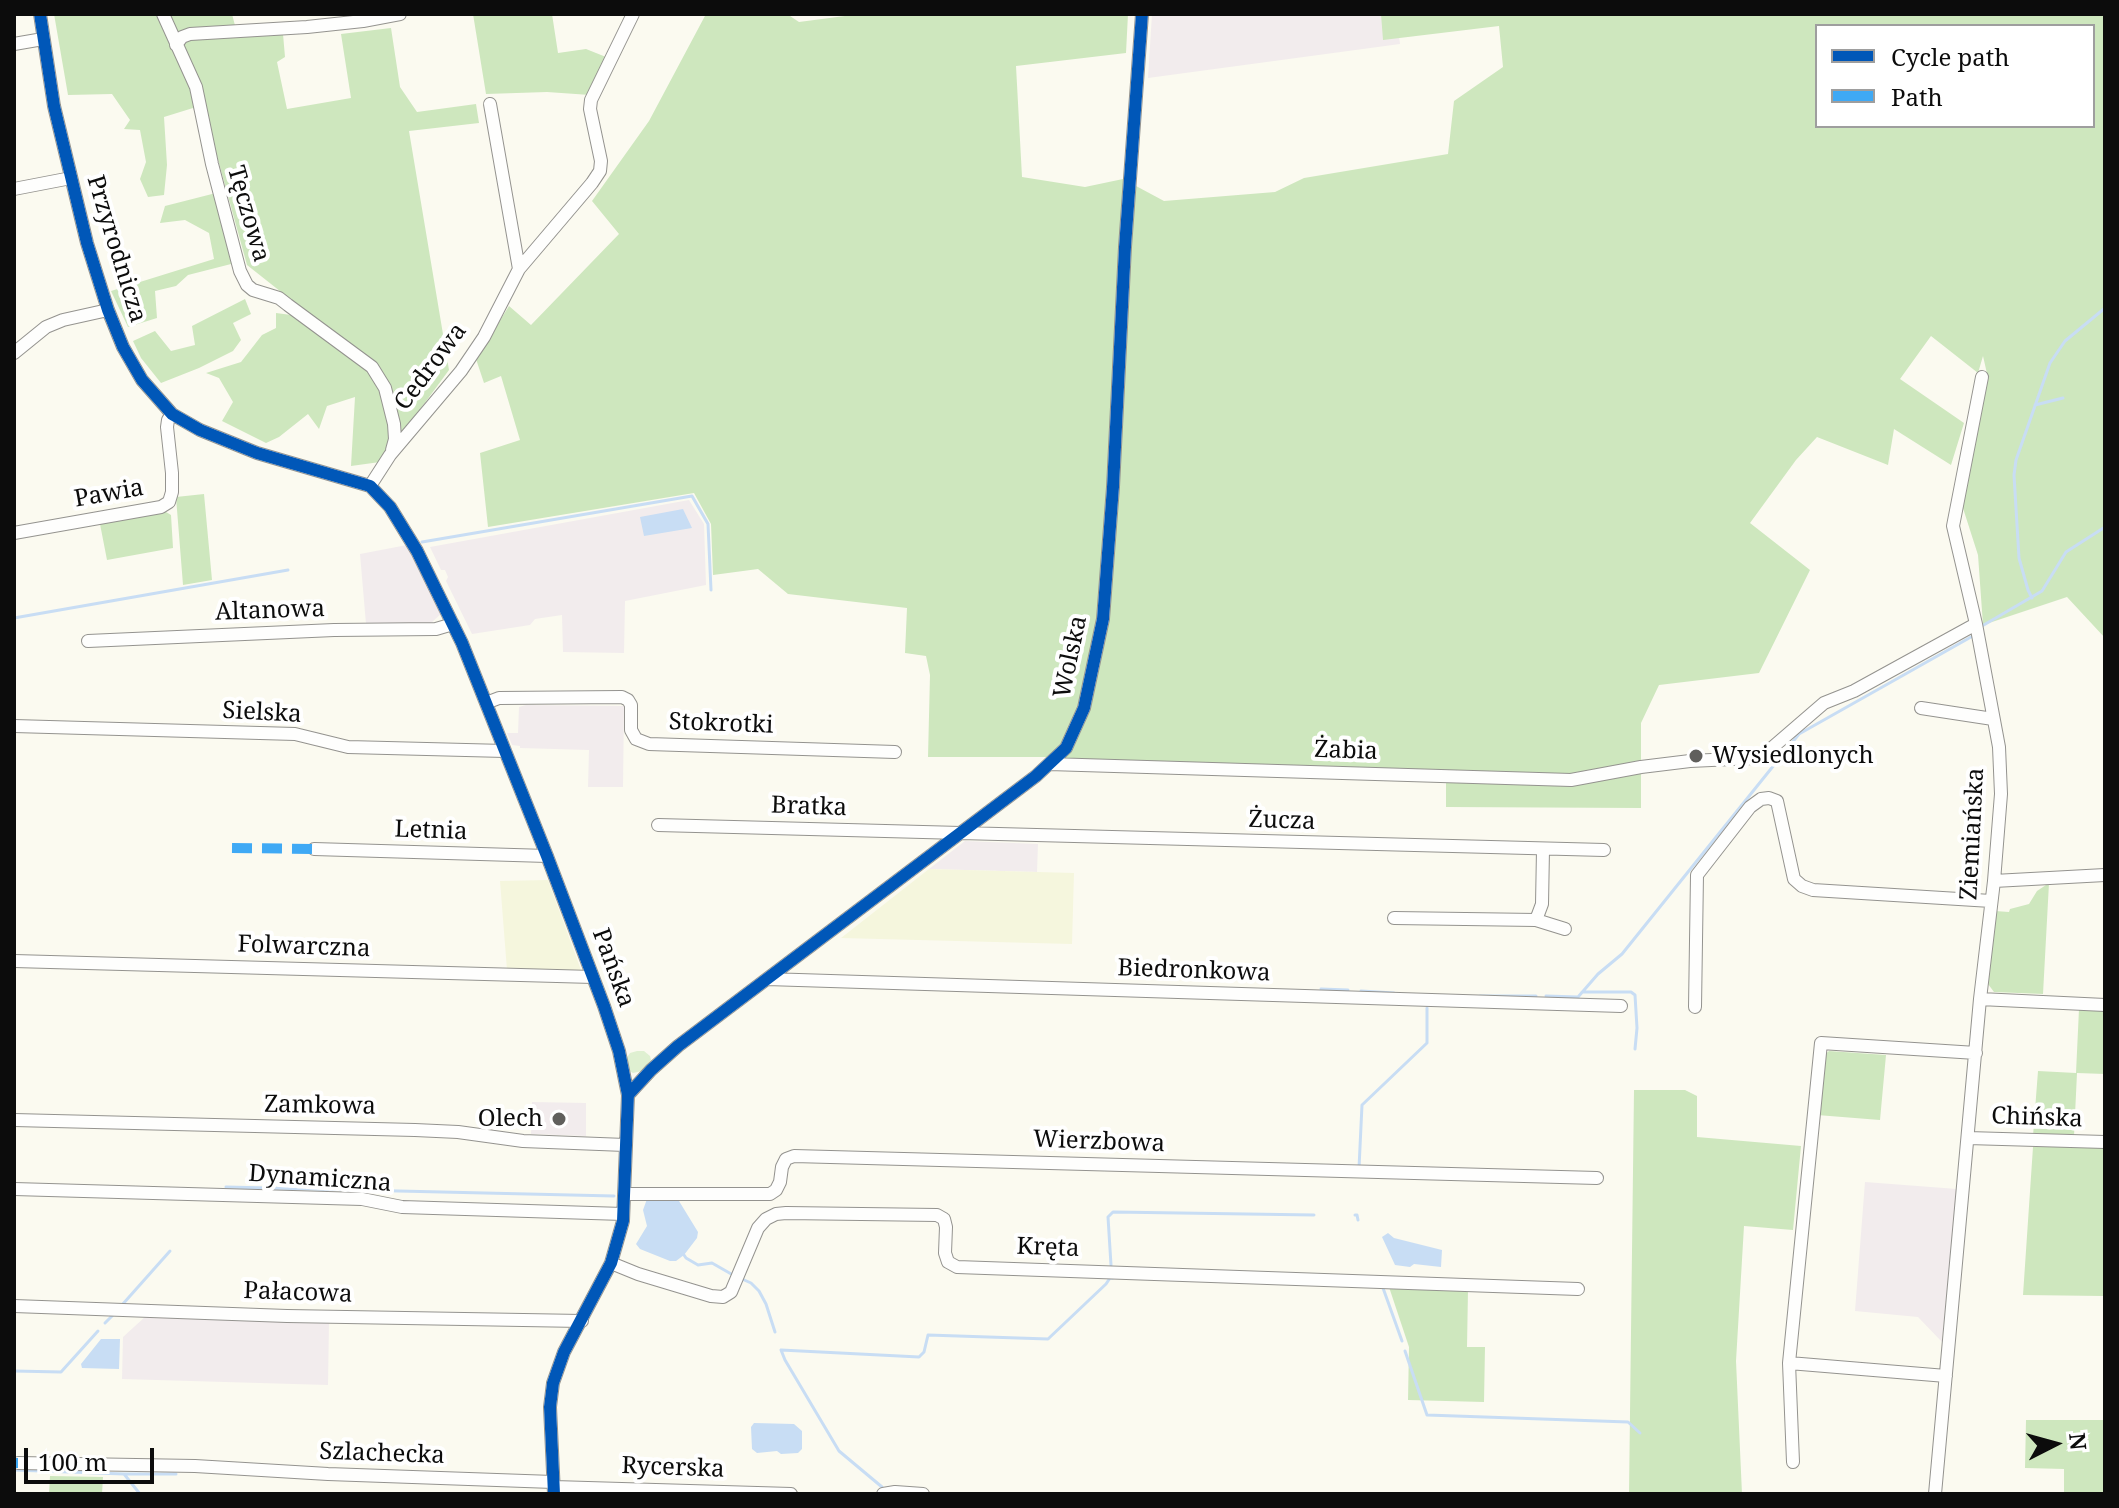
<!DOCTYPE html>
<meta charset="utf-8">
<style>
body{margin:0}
#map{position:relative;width:2119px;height:1508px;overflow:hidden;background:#fbfaf0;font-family:"Noto Serif",serif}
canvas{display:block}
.frame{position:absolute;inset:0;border:16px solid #0c0c0c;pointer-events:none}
.legend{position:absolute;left:1815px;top:24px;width:280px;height:104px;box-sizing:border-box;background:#fff;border:2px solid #9e9e9e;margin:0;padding:10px 14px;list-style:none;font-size:24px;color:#0c0c0c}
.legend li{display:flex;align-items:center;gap:16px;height:40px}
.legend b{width:40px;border:2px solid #9e9e9e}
.north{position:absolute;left:2015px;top:1404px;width:80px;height:80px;-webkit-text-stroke:6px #fff;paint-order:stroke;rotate:84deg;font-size:22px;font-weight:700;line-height:32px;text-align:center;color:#0c0c0c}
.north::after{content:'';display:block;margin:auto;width:28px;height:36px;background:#0c0c0c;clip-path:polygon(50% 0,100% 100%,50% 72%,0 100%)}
.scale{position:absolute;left:24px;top:1448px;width:130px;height:36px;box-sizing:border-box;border:4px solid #0c0c0c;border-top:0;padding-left:10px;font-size:24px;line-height:28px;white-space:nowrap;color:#0c0c0c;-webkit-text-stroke:6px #fff;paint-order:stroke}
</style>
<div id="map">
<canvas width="2119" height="1508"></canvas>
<div class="frame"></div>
<ul class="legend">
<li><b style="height:10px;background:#0057b8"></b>Cycle path</li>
<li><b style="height:10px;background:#3fa9f5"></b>Path</li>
</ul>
<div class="north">N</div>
<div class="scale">100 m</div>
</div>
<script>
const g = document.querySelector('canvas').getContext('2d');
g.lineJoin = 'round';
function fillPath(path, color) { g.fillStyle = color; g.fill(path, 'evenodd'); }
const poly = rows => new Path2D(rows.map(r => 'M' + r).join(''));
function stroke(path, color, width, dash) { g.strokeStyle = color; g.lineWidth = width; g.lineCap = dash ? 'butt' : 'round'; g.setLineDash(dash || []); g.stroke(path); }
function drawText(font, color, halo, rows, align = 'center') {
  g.font = font + ' "Noto Serif",serif'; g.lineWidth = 8; g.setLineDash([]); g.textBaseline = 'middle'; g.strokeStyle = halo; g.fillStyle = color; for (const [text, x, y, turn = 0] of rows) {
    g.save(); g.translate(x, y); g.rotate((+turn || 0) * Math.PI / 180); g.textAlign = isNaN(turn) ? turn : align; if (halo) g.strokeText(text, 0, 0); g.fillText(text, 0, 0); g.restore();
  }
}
const industrial = poly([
 [1152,14,1396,14,1400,44,1148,78],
 [689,500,704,524,706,585,625,601,624,653,563,652,562,615,535,619,530,625,472,634,446,581,448,577,445,570,441,570,430,547],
 [407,545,442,613,431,623,366,624,360,554],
 [526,705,624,706,623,787,588,787,589,750,520,748,520,746,512,745,507,733,518,733,519,707],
 [965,841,1038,844,1037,872,929,869],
 [532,1102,586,1103,586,1136,531,1134],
 [1865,1182,1957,1189,1942,1342,1918,1317,1855,1311],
 [146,1316,329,1322,328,1385,122,1379,123,1337]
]);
const farmland = poly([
 [929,869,1074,873,1072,944,841,938],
 [548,880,581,970,507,970,500,881]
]);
const green = poly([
 [637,1051,644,1051,650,1056,651,1060,642,1071,633,1073,628,1070,626,1059,630,1053]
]);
const forest = poly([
 [54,14,232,14,238,37,283,34,285,57,277,62,287,109,351,98,341,34,391,28,400,87,417,112,476,104,479,123,409,131,449,370,399,438,376,367,247,265,217,156,193,108,164,117,167,165,164,195,148,197,140,179,146,162,140,130,124,129,130,120,112,94,68,95],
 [473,14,552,14,558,53,586,49,606,57,590,95,547,92,486,94],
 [706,14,787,14,799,22,860,14,1128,14,1126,53,1016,66,1022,177,1085,187,1123,179,1164,201,1275,192,1304,178,1448,154,1454,101,1503,67,1499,26,1383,40,1381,14,2105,14,2105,638,2067,597,1983,625,1978,555,1962,505,1988,378,1983,356,1978,373,1931,336,1900,379,1964,423,1951,465,1894,429,1888,465,1817,437,1796,460,1750,523,1810,570,1759,673,1659,685,1641,723,1641,808,1446,807,1446,773,1073,761,1048,757,928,757,930,675,926,656,905,653,907,608,788,594,758,569,713,575,711,524,694,493,488,527,480,453,520,440,501,376,484,383,476,359,509,306,531,325,619,234,592,201,649,121],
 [1817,26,2093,26,2093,126,1817,126],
 [216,193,235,263,188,275,176,286,155,291,157,318,128,327,111,291,214,259,209,233,185,220,160,223,165,206],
 [245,299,251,314,233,323,241,340,233,351,199,368,161,383,141,358,133,341,155,331,171,351,195,345,192,326],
 [276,313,299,316,364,367,388,398,393,439,380,462,351,466,355,397,327,406,319,429,308,414,279,437,266,443,222,421,233,402,219,378,206,373,241,362,262,335,276,328],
 [204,494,212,580,183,585,176,497],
 [166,512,171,515,173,548,107,560,100,524],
 [2049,883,2043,994,1994,992,1988,984,1995,911,2009,912,2010,909,2029,904,2037,891],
 [2079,1009,2105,1011,2105,1074,2077,1073,2074,1136,2033,1136,2038,1071,2076,1073],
 [1829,1051,1886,1055,1880,1120,1817,1115,1822,1057],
 [1634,1090,1685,1090,1697,1096,1697,1137,1801,1146,1793,1230,1744,1226,1736,1361,1742,1494,1629,1494],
 [2033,1147,2105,1147,2103,1296,2023,1295],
 [1389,1287,1468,1290,1467,1347,1485,1347,1484,1402,1408,1400,1409,1347],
 [2026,1420,2104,1420,2103,1494,2064,1494,2064,1469,2025,1468],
 [50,1476,103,1477,102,1494,49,1494]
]);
const water = poly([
 [683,509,692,528,644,536,640,517],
 [647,1199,679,1201,698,1232,697,1238,684,1255,676,1261,670,1261,640,1249,636,1244,647,1226,643,1210],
 [1388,1233,1394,1238,1442,1250,1441,1267,1414,1264,1410,1267,1395,1265,1382,1237],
 [101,1339,120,1339,119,1369,82,1368,81,1364],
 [754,1423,794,1424,802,1431,802,1449,798,1453,781,1454,777,1451,757,1453,752,1449,751,1427]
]);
const stream = poly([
 [2035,405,2063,398],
 [422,542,692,496,708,524,711,590],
 [2032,598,2028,590,2019,558,2014,475,2016,460,2050,363,2065,341,2105,308],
 [14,618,288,570],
 [1982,626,2042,591,2066,552,2105,527],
 [1321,989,1348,990],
 [1361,991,1394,993],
 [1582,992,1631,992,1635,995,1637,1028,1635,1049],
 [1480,996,1536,996],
 [1546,996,1578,997,1598,974,1622,954,1799,734,1971,637],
 [1359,1168,1362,1105,1427,1043,1427,1008],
 [226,1187,614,1196],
 [1355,1215,1357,1215,1358,1220],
 [684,1255,686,1258,698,1265,712,1263,733,1275],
 [1111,1265,1108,1217,1113,1212,1314,1215],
 [742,1279,751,1283,759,1291,766,1304,775,1332],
 [1383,1288,1402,1341],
 [122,1305,170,1251],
 [105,1323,114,1314],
 [1405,1351,1427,1415,1628,1422,1640,1433],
 [14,1371,61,1372,98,1331],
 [14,1470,124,1474,140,1494],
 [124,1474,176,1474],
 [882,1487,839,1451,785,1360,781,1350,919,1357,924,1352,928,1335,1048,1339,1106,1284,1110,1278,1113,1278]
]);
const minor = poly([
 [40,14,54,106,87,243,108,310,123,347,142,380,172,414,200,430,257,453,370,486,390,507,417,551,462,643,547,856,604,1006,619,1051,628,1095,623,1221,611,1263,564,1352,553,1383,550,1407,554,1494],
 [163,14,196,87,212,164,240,271,247,285,253,290,279,298,288,305,372,367,385,388,394,424,395,439,392,450],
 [14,44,43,39],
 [176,45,182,37,190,34,307,27,363,21,400,14],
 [490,104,519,269],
 [14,189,71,178],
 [14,353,46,327,63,320,108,310],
 [370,486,390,455,461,371,484,337,519,269,592,183,600,171,601,161,590,109,591,100,633,14],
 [14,533,161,507,169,502,172,492,172,473,167,427,168,420,172,414],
 [88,641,334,630,436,629,453,624],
 [486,703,499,698,622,697,628,700,631,705,631,730,636,739,649,744,895,752],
 [1921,708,1993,719],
 [14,726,295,734,348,747,505,751],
 [1049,764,1571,780,1641,767,1690,761,1754,758,1766,753,1824,703,1854,691,1976,624],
 [658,825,1604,850],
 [314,849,547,856],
 [1994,881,2105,875],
 [1394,918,1536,920,1565,929],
 [1536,920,1542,904,1543,850],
 [14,961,593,977],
 [767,979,1621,1006],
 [1980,999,2105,1005],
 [1695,1007,1697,875,1750,807,1761,799,1769,798,1777,801,1794,879,1802,886,1813,890,1991,901],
 [628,1095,651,1070,678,1046,1036,776,1066,748,1084,708,1103,619,1113,487,1125,247,1142,14],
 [14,1120,415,1130,458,1132,523,1141,625,1145],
 [1968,1138,2105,1142],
 [14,1189,362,1199,402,1207,623,1214],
 [624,1194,770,1194,776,1190,780,1182,782,1167,786,1159,794,1156,1597,1178],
 [611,1263,638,1274,711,1296,723,1297,731,1292,758,1228,766,1219,776,1214,786,1213,937,1215,944,1219,946,1227,945,1253,948,1262,957,1267,1578,1289],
 [14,1306,287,1316,582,1321],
 [1789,1363,1946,1376],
 [1793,1462,1789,1363,1821,1043,1976,1053],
 [18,1463,195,1466,328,1474,553,1482],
 [554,1487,791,1494],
 [883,1494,895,1492,923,1494],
 [1935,1494,1980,999,1994,881,2001,794,1999,747,1976,624,1953,526,1982,377]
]);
const quiet = poly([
 [232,848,314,849],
 [14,1463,18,1463]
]);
const cycleway = poly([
 [40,14,54,106,87,243,108,310,123,347,142,380,172,414,200,430,257,453,370,486,390,507,417,551,462,643,547,856,604,1006,619,1051,628,1095,623,1221,611,1263,564,1352,553,1383,550,1407,554,1494],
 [628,1095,651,1070,678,1046,1036,776,1066,748,1084,708,1103,619,1113,487,1125,247,1142,14]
]);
const markers = [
 [1696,756,8,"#605f5c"],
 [559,1119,8,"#605f5c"]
];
const streetNames = [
 ["Tęczowa",248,214,74],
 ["Przyrodnicza",116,249,73],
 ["Cedrowa",431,367,-53],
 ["Pawia",109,494,-10],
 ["Altanowa",270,611,-2],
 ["Wolska",1071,657,-78],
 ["Sielska",262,713,3],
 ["Stokrotki",721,724,2],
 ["Żabia",1346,751,2],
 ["Bratka",809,807,2],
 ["Żucza",1282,821,2],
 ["Letnia",431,831,2],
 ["Ziemiańska",1973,834,-87],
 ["Folwarczna",304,947,2],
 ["Pańska",613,968,70],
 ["Biedronkowa",1194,971,2],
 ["Zamkowa",320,1106,1],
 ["Chińska",2037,1118,2],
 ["Wierzbowa",1099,1142,2],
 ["Dynamiczna",320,1179,4],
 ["Kręta",1048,1248,2],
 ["Pałacowa",298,1293,2],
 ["Szlachecka",382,1454,2],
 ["Rycerska",673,1468,2]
];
const poiNames = [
 ["Wysiedlonych",1712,756],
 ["Olech",543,1119,"right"]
];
fillPath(industrial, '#f2eced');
fillPath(farmland, '#f5f6dd');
fillPath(green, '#dff0d1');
fillPath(forest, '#cee7be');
fillPath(water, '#c8ddf4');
stroke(stream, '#c8ddf4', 3);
stroke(minor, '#94938f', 14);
stroke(minor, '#fefefd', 12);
stroke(quiet, '#3fa9f5', 10, [20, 10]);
stroke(cycleway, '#0057b8', 12);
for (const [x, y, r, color] of markers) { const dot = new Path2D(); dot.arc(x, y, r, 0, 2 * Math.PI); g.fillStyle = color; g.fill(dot); stroke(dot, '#fff', 3); }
drawText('24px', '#0c0c0c', '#fff', streetNames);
drawText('24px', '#0c0c0c', '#fff', poiNames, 'left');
</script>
